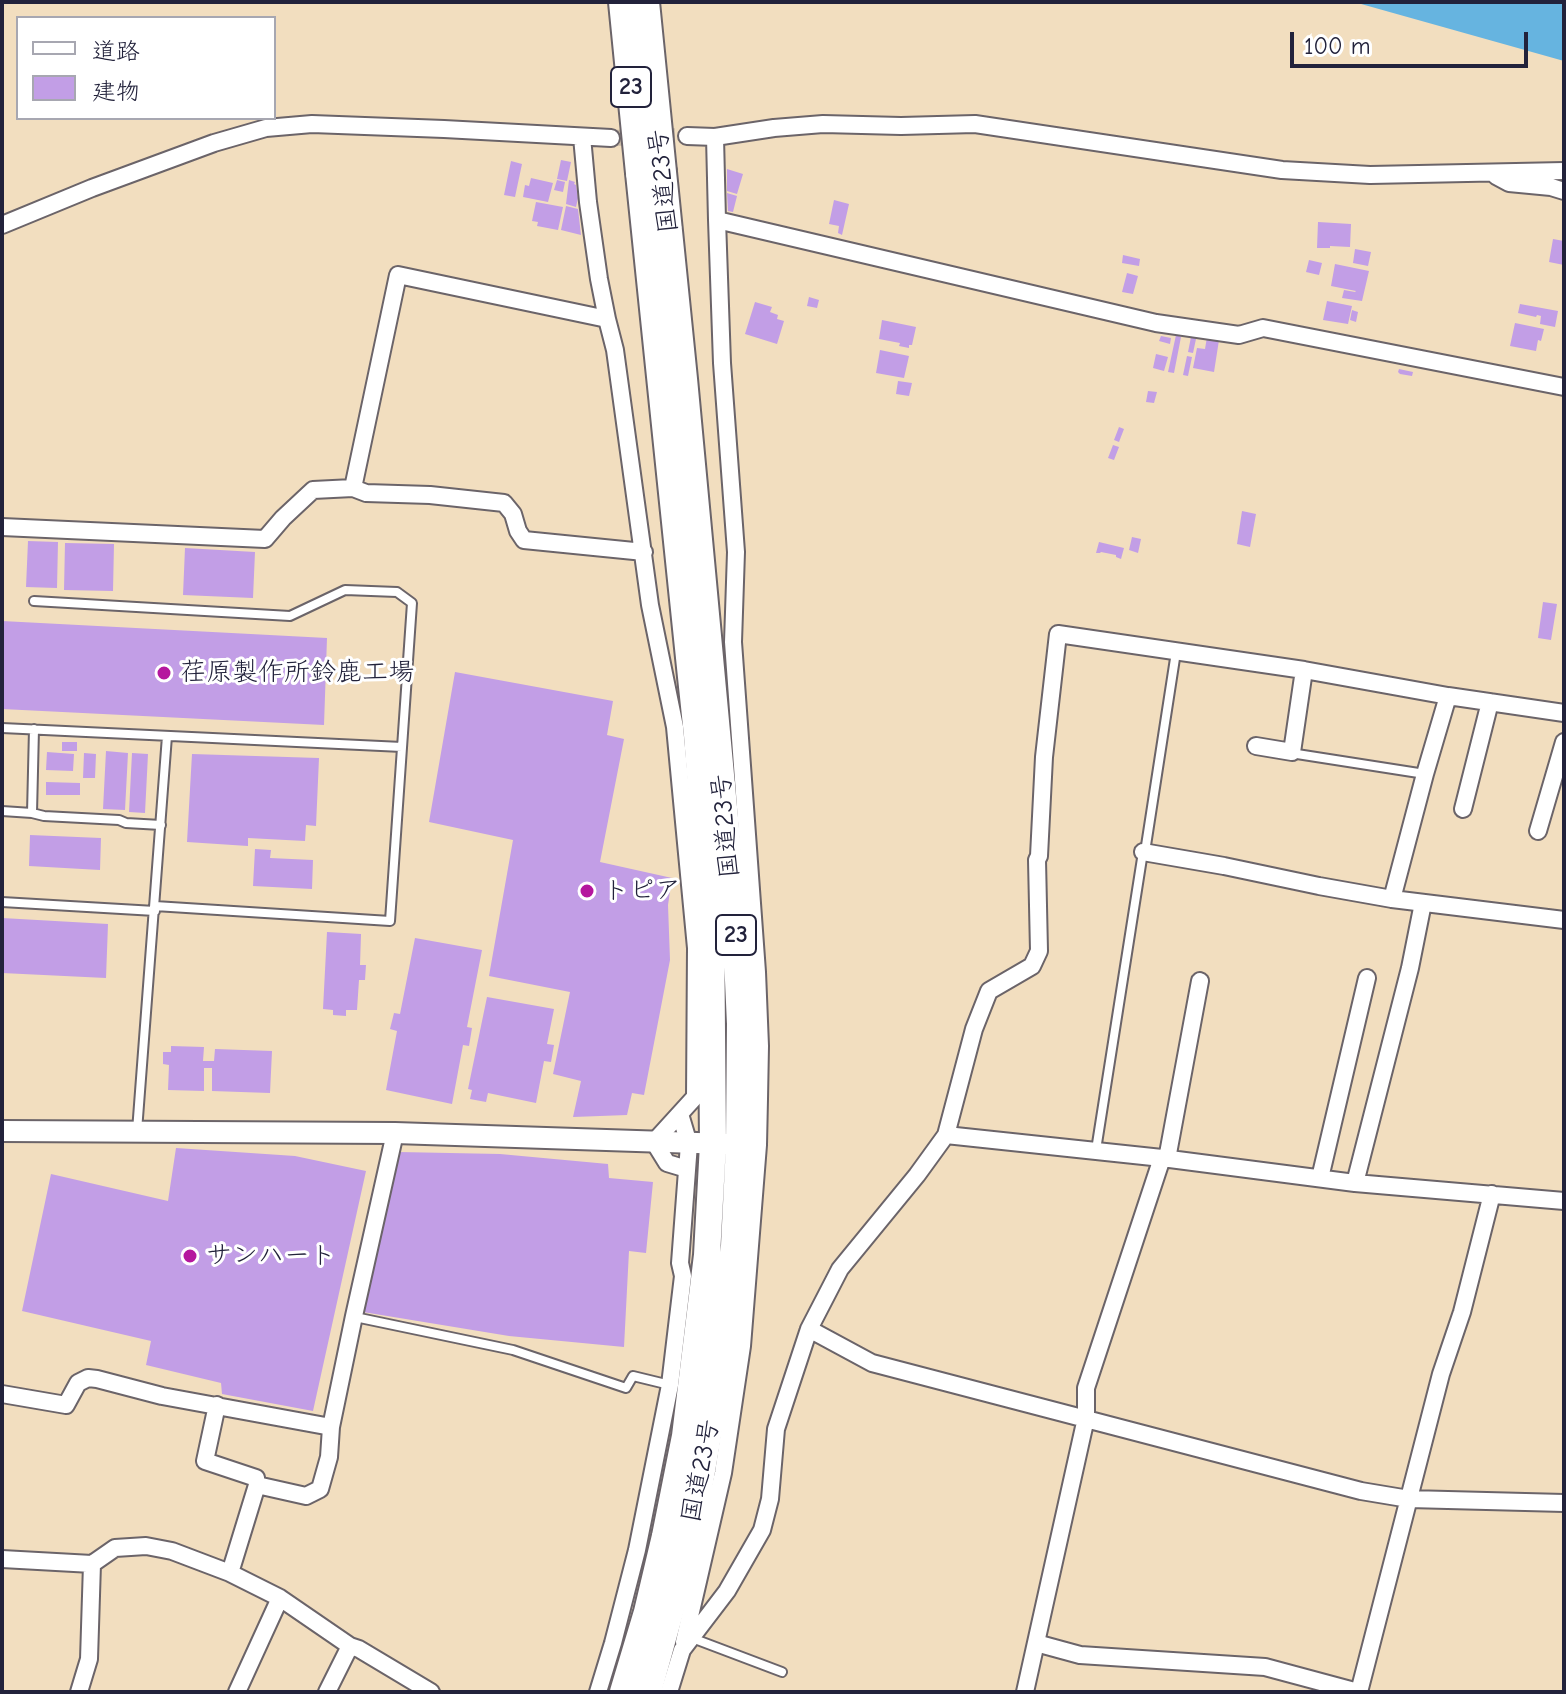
<!DOCTYPE html>
<meta charset="utf-8">
<style>
body{margin:0}
#map{position:relative;width:1566px;height:1694px;overflow:hidden;background:#f2debf;font-family:"Comic Neue","Klee One",sans-serif}
canvas{display:block}
.frame{position:absolute;inset:0;border:4px solid #22223b;pointer-events:none}
.legend{position:absolute;left:16px;top:16px;width:260px;height:104px;box-sizing:border-box;background:#fff;border:2px solid #a7a7b1;margin:0;padding:10px 14px;list-style:none;font-size:24px;color:#22223b}
.legend li{display:flex;align-items:center;gap:16px;height:40px}
.legend b{width:40px;border:2px solid #a7a7b1}
.scale{position:absolute;left:1290px;top:32px;width:238px;height:36px;box-sizing:border-box;border:4px solid #22223b;border-top:0;padding-left:10px;font-size:24px;line-height:28px;white-space:nowrap;color:#22223b;-webkit-text-stroke:6px #fff;paint-order:stroke}
</style>
<div id="map">
<canvas width="1566" height="1694"></canvas>
<div class="frame"></div>
<ul class="legend">
<li><b style="height:10px;background:#fff"></b>道路</li>
<li><b style="height:22px;background:#c29ee6"></b>建物</li>
</ul>
<div class="scale">100 m</div>
</div>
<script>
const g = document.querySelector('canvas').getContext('2d');
g.lineJoin = 'round';
function fillPath(path, color) { g.fillStyle = color; g.fill(path, 'evenodd'); }
const poly = rows => new Path2D(rows.map(r => 'M' + r).join(''));
function stroke(path, color, width, dash) { g.strokeStyle = color; g.lineWidth = width; g.lineCap = dash ? 'butt' : 'round'; g.setLineDash(dash || []); g.stroke(path); }
function drawText(font, color, halo, rows, align = 'center') {
  g.font = font + ' "Comic Neue","Klee One",sans-serif'; g.lineWidth = 6; g.setLineDash([]); g.textBaseline = 'middle'; g.strokeStyle = halo; g.fillStyle = color; for (const [text, x, y, turn = 0] of rows) {
    g.save(); g.translate(x, y); g.rotate((+turn || 0) * Math.PI / 180); g.textAlign = isNaN(turn) ? turn : align; if (halo) g.strokeText(text, 0, 0); g.fillText(text, 0, 0); g.restore();
  }
}
const water = poly([
 [1354,2,1564,2,1564,61]
]);
const building = poly([
 [561,160,571,162,567,181,557,179],
 [511,161,522,164,515,197,504,195],
 [727,169,743,174,737,194,727,191],
 [531,178,553,183,548,202,523,197,525,185,529,186],
 [557,180,565,182,563,192,554,190],
 [569,180,575,182,574,184,576,185,578,198,576,207,566,204],
 [727,193,737,196,733,212,728,211],
 [834,200,849,204,842,235,838,233,839,226,829,224],
 [536,202,563,207,558,230,537,226,538,222,532,221],
 [566,206,578,209,581,235,561,230],
 [1318,222,1351,224,1350,247,1330,246,1330,248,1317,248],
 [1553,239,1564,241,1564,265,1549,262],
 [1355,249,1371,252,1368,266,1353,263],
 [1123,255,1140,259,1139,266,1122,263],
 [1309,260,1322,263,1319,275,1306,272],
 [1335,264,1369,271,1362,301,1342,298,1344,290,1355,292,1356,291,1331,286],
 [1127,273,1138,276,1133,294,1122,292],
 [809,297,819,300,817,308,807,306],
 [1327,301,1352,306,1348,324,1323,320],
 [755,302,772,307,770,312,778,315,777,319,784,321,777,344,745,334],
 [1520,304,1558,311,1555,327,1540,324,1541,316,1537,315,1536,317,1518,313],
 [1352,310,1358,312,1356,322,1350,320],
 [882,320,916,327,912,345,909,345,909,348,899,346,900,343,879,339],
 [1515,323,1544,329,1541,341,1538,340,1536,351,1510,346],
 [1176,335,1181,337,1174,373,1168,372],
 [1161,336,1171,338,1170,344,1159,341],
 [1191,337,1196,339,1193,353,1188,352],
 [1207,337,1219,340,1214,372,1193,368,1197,348,1205,349],
 [880,350,909,356,904,378,876,373],
 [1156,354,1168,357,1164,371,1153,368],
 [1187,356,1192,357,1188,376,1183,375],
 [1399,369,1413,372,1412,376,1400,374,1398,372],
 [898,381,912,383,909,396,896,394],
 [1148,391,1157,392,1154,403,1146,402],
 [1119,427,1124,429,1119,442,1114,440],
 [1113,445,1119,447,1114,460,1108,458],
 [1242,511,1256,514,1250,547,1237,544],
 [1132,537,1141,539,1138,553,1129,550],
 [28,541,58,542,57,588,26,587],
 [1099,542,1124,548,1121,559,1116,557,1116,555,1101,552,1100,553,1096,553],
 [65,543,114,544,113,591,64,590],
 [185,548,255,552,253,598,183,595],
 [1543,602,1557,604,1551,640,1538,638],
 [2,621,327,638,324,725,2,709],
 [455,672,613,701,607,735,624,739,600,862,672,878,668,905,670,960,644,1095,632,1093,627,1115,573,1117,581,1081,553,1074,570,992,489,976,513,840,429,822],
 [62,742,77,742,77,751,62,751],
 [106,751,128,753,125,810,103,809],
 [47,752,74,754,73,771,46,770],
 [84,753,96,754,95,778,83,778],
 [132,753,148,754,145,813,129,812],
 [192,754,319,758,316,826,306,825,305,841,248,838,248,846,187,842],
 [46,782,80,783,80,795,46,795],
 [30,835,101,838,100,870,29,866],
 [255,849,271,850,270,858,313,860,312,889,253,886],
 [2,918,108,924,106,978,2,973],
 [327,932,361,934,360,965,366,965,365,980,359,980,357,1010,346,1010,346,1016,333,1015,333,1010,323,1009],
 [415,938,482,950,467,1027,472,1028,469,1046,463,1045,452,1104,386,1090,397,1031,390,1029,394,1013,400,1014],
 [487,997,554,1009,547,1044,554,1045,551,1062,544,1061,536,1103,488,1093,486,1102,470,1099,472,1090,468,1089],
 [171,1046,204,1047,203,1061,214,1061,215,1049,272,1051,270,1093,212,1091,212,1068,204,1068,204,1091,168,1090,169,1065,163,1064,163,1052,171,1052],
 [176,1148,295,1156,366,1171,313,1411,222,1394,221,1383,146,1365,151,1341,22,1311,51,1174,168,1201],
 [399,1152,500,1154,608,1164,609,1178,653,1182,646,1253,629,1251,624,1347,509,1336,363,1312]
]);
const minorTunnel = poly([
 [611,138,687,136]
]);
const service = poly([
 [34,601,290,616,345,590,397,592,412,603,390,921,155,906],
 [2,728,402,747],
 [1292,752,1297,754,1425,774],
 [2,811,32,813,44,816,119,820,126,823,161,825],
 [32,813,34,729],
 [1145,852,1176,652],
 [2,902,155,911],
 [137,1131,167,736],
 [1096,1150,1143,852],
 [355,1317,513,1350,626,1388,633,1376,670,1385],
 [692,1638,782,1672]
]);
const minor = poly([
 [687,136,715,137,774,128,823,124,901,126,975,124,1282,170,1370,175,1564,171],
 [582,137,588,202,599,279,607,319,615,350,650,605,675,727,696,948,695,1097,654,1142,667,1163,687,1169],
 [715,137,717,220,1156,323,1239,335,1263,328,1564,387],
 [1496,176,1509,183,1551,187,1564,191],
 [2,225,92,188,214,143,266,128,312,124,444,129,611,138],
 [353,488,366,493,430,495,504,503,513,514,518,531,524,540,644,552],
 [2,527,265,539,283,518,313,490,353,488,398,275,607,319],
 [1448,696,1425,774,1392,899,1564,920],
 [1256,746,1292,752,1304,670],
 [1463,809,1490,702],
 [1538,831,1564,742],
 [1143,852,1224,866,1319,886,1392,899],
 [946,1135,1162,1158,1355,1183,1564,1201],
 [1167,1159,1200,981],
 [1320,1178,1367,978],
 [1355,1183,1410,968,1423,903],
 [809,1329,872,1363,1361,1491,1409,1499,1564,1503],
 [2,1394,66,1405,78,1383,88,1378,97,1379,162,1396,331,1427],
 [217,1405,205,1461,256,1478,257,1485],
 [2,1559,92,1564,115,1548,146,1546,172,1551,230,1573,280,1598,350,1646,359,1649,431,1692],
 [230,1573,257,1485,306,1496,320,1489,329,1457,331,1427,354,1316,395,1133],
 [684,1642,723,1473,742,1346,758,1145,759,1099,760,1046,757,972,733,642,736,552,722,363,717,220],
 [1036,1643,1080,1655,1265,1667,1358,1692],
 [79,1692,89,1659,92,1564],
 [237,1692,280,1598],
 [327,1692,350,1646],
 [598,1692,613,1643,637,1550,670,1385,683,1276,680,1263,689,1144,680,1114],
 [669,1692,682,1650,727,1591,762,1530,770,1499,776,1429,809,1329,840,1269,917,1175,946,1135,974,1029,989,991,1032,966,1039,951,1037,860,1039,856,1044,757,1058,634,1304,670,1448,696,1564,713],
 [1025,1692,1086,1418,1086,1388,1162,1158],
 [1359,1692,1441,1374,1462,1312,1492,1194]
]);
const tertiary = poly([
 [2,1131,395,1133,727,1144]
]);
const trunk = poly([
 [623,1692,647,1612,665,1536,685,1436,707,1255,713,1144,711,920,697,735,639,173],
 [648,1692,679,1580,698,1494,719,1371,734,1246,739,1145,740,1024,736,936,684,379,663,172]
]);
const trunkBridge = poly([
 [622,2,639,173],
 [646,2,663,172]
]);
const markers = [
 [164,673,8,"#b5179e"],
 [587,891,8,"#b5179e"],
 [190,1256,8,"#b5179e"]
];
const shields = [
 [631,87,40],
 [736,935,40]
];
const shieldNames = [
 ["23",631,87],
 ["23",736,935]
];
const streetNames = [
 ["国道23号",664,181,-96],
 ["国道23号",726,826,-95],
 ["国道23号",701,1471,-79]
];
const poiNames = [
 ["荏原製作所鈴鹿工場",180,673],
 ["トピア",603,891],
 ["サンハート",206,1256]
];
fillPath(water, '#66b4e0');
fillPath(building, '#c29ee6');
stroke(minorTunnel, '#c8b8a5', 16, [16, 8]);
stroke(service, '#6b6469', 12);
stroke(minor, '#6b6469', 20);
stroke(tertiary, '#6b6469', 24);
stroke(trunk, '#6b6469', 30);
stroke(service, '#fff', 8);
stroke(minor, '#fff', 16);
stroke(tertiary, '#fff', 20);
stroke(trunk, '#fff', 26);
stroke(trunkBridge, '#6b6469', 30, []);
stroke(trunkBridge, '#fff', 26);
for (const [x, y, r, color] of markers) { const dot = new Path2D(); dot.arc(x, y, r, 0, 2 * Math.PI); g.fillStyle = color; g.fill(dot); stroke(dot, '#fff', 3); }
for (const [x, y, w] of shields) { const box = new Path2D(); box.roundRect(x - w / 2, y - 20, w, 40, 6); g.fillStyle = '#fff'; g.fill(box); stroke(box, '#22223b', 2); }
drawText('bold 24px', '#22223b', null, shieldNames);
drawText('26px', '#22223b', '#fff', streetNames);
drawText('26px', '#22223b', '#fff', poiNames, 'left');
</script>
